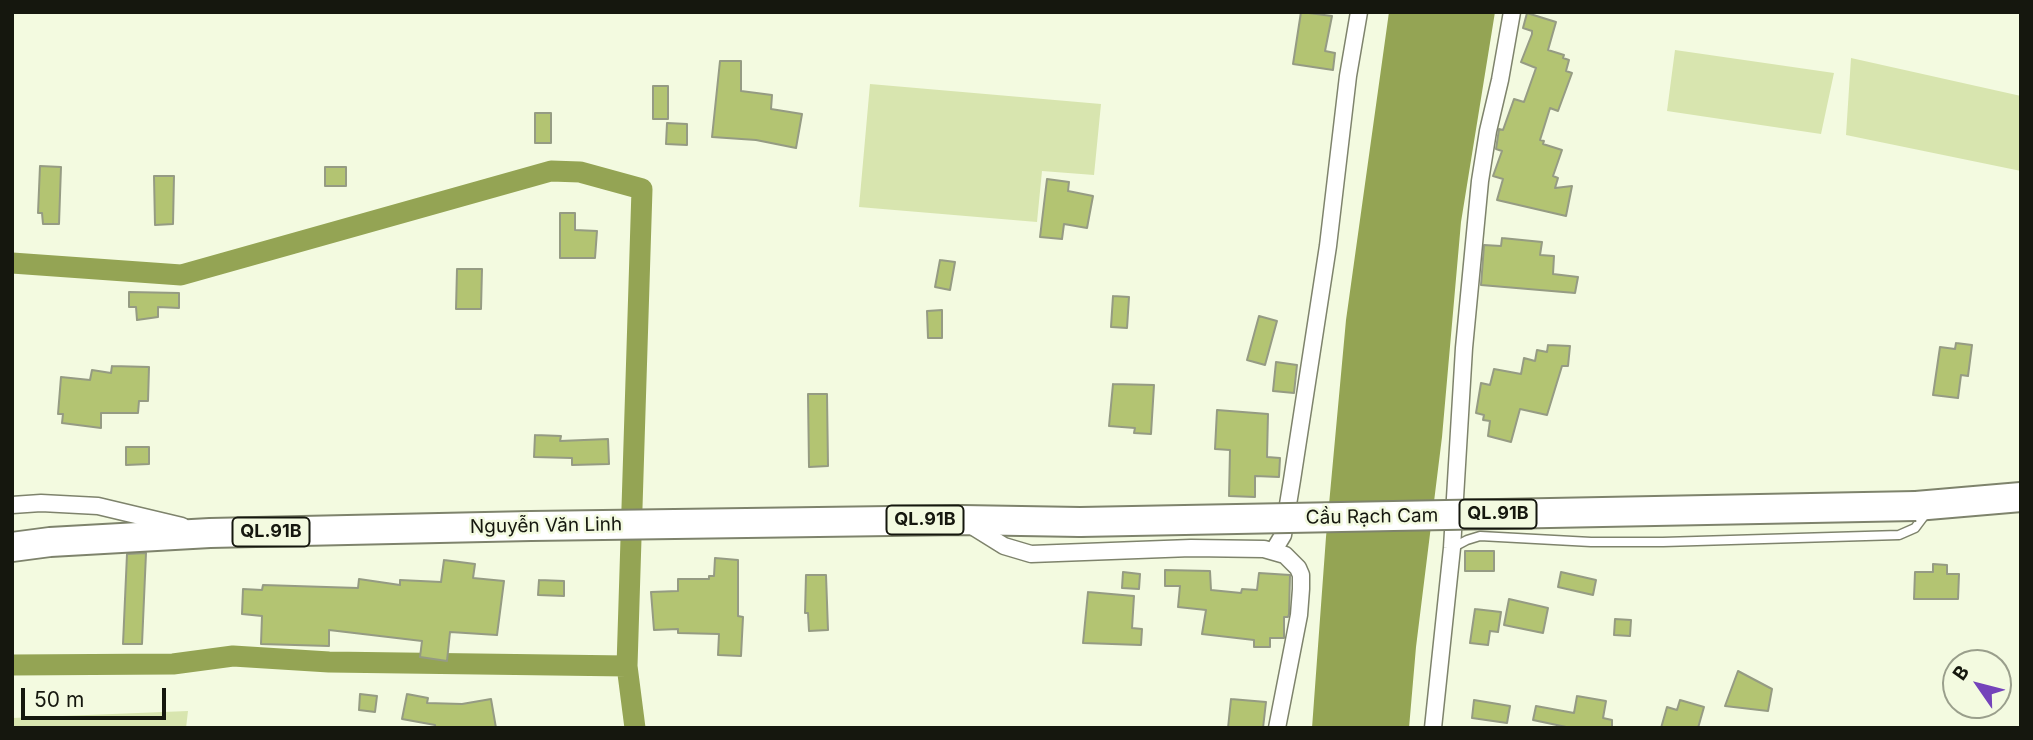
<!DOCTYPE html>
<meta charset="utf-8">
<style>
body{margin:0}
#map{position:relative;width:2033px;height:740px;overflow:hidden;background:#f3fae0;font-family:Inter,sans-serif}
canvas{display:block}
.frame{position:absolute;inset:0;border:14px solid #15170e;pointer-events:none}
.north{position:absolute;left:1942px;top:649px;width:70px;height:70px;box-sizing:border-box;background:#f3fae0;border:2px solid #9a9f8c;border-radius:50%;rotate:305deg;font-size:19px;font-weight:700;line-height:28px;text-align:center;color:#15170e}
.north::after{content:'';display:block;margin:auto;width:24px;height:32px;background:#7443ba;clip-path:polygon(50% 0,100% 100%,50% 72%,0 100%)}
.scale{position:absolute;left:21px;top:688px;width:145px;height:32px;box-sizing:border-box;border:4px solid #15170e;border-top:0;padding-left:9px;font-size:21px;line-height:24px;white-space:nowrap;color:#15170e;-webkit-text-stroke:5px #f3fae0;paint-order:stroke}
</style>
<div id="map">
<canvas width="2033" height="740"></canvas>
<div class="frame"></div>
<div class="north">B</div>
<div class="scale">50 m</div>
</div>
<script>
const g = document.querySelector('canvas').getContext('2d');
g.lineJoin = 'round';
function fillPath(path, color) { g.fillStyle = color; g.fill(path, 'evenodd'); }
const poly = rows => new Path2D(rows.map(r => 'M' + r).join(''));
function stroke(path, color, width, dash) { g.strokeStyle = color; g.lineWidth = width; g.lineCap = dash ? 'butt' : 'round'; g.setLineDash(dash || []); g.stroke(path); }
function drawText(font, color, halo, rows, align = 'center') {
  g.font = font + ' Inter,sans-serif'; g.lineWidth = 5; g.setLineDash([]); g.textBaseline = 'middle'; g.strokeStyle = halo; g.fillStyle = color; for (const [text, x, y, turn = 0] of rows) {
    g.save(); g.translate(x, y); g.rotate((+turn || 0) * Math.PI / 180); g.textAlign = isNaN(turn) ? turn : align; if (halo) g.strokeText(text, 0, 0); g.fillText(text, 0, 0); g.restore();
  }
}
const green = poly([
 [1675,50,1834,73,1821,134,1667,111],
 [1851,58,2021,96,2021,171,1846,135],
 [870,84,1101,104,1094,175,1042,171,1037,222,859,207],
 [188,711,186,728,12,728,12,718]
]);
const water = poly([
 [1389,12,1495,12,1461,222,1442,437,1416,647,1409,728,1312,728,1326,537,1346,320]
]);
const canal = poly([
 [12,263,181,275,551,171,580,172,642,189,627,666,635,728],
 [12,665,173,664,233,656,329,662,627,666]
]);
const building = poly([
 [1301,12,1332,16,1325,51,1335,53,1333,70,1293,64,1301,12],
 [1527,13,1556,22,1548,50,1564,55,1563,58,1569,60,1566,71,1572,73,1558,111,1550,108,1540,140,1544,141,1543,144,1562,150,1553,176,1558,178,1555,188,1572,186,1566,216,1497,200,1503,179,1493,176,1502,151,1496,149,1499,129,1503,130,1514,99,1524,102,1536,68,1521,62,1532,34,1532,31,1523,28,1527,13],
 [720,61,741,61,741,91,772,95,771,109,802,114,796,148,756,140,712,137,720,61],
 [653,86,668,86,668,119,653,119,653,86],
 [535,113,551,113,551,143,535,143,535,113],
 [667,123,687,124,687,145,666,144,667,123],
 [40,166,61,167,59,224,43,224,42,213,38,213,40,166],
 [325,167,346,167,346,186,325,186,325,167],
 [154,176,174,176,173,224,155,225,154,176],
 [1047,179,1069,182,1068,191,1093,196,1087,228,1064,224,1062,239,1040,237,1047,179],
 [560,213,575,213,575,230,597,231,595,258,560,258,560,213],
 [1502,238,1542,242,1540,255,1554,256,1553,274,1578,277,1575,293,1481,285,1484,245,1501,246,1502,238],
 [940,260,955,262,950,290,935,287,940,260],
 [457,269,482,269,481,309,456,309,457,269],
 [129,292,179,293,179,308,158,307,158,317,137,320,136,307,129,307,129,292],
 [1113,296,1129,297,1127,328,1111,327,1113,296],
 [942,310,942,338,928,338,927,311,942,310],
 [1259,316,1277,321,1265,365,1247,360,1259,316],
 [1956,343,1972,345,1968,376,1961,375,1958,398,1933,395,1940,347,1955,349,1956,343],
 [1548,345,1570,346,1568,366,1562,366,1547,415,1520,409,1511,442,1488,436,1490,421,1483,420,1484,415,1476,413,1481,383,1490,385,1494,369,1521,374,1524,358,1535,361,1537,350,1547,352,1548,345],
 [1276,362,1297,365,1294,393,1273,391,1276,362],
 [112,366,149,367,148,401,139,401,138,413,101,413,101,428,62,423,63,414,58,414,61,377,90,380,92,370,111,373,112,366],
 [1113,384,1154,385,1151,434,1134,433,1135,428,1109,426,1113,384],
 [808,394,827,394,828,466,809,467,808,394],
 [1217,410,1268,414,1267,457,1280,458,1279,477,1255,476,1255,497,1229,496,1230,450,1215,449,1217,410],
 [535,435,561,436,560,441,608,439,609,464,572,465,572,458,534,457,535,435],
 [126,447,149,447,149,464,126,465,126,447],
 [1465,551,1494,551,1494,571,1465,571,1465,551],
 [146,553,142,644,123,644,127,554,146,553],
 [715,558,738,560,738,616,743,617,741,656,718,655,719,634,678,633,678,629,654,630,651,592,678,591,678,579,709,579,709,576,714,576,715,558],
 [444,560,475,564,473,578,504,581,497,635,450,632,447,661,420,657,422,641,329,630,329,646,261,644,262,616,242,614,243,589,262,590,263,585,358,588,359,579,400,585,400,580,441,582,444,560],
 [1933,564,1947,565,1947,574,1959,574,1958,599,1914,599,1915,572,1933,572,1933,564],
 [1165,570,1210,571,1211,590,1241,593,1242,589,1257,590,1259,573,1290,575,1289,614,1288,617,1284,617,1284,638,1270,638,1270,647,1254,647,1254,640,1202,634,1206,610,1178,607,1180,586,1165,586,1165,570],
 [1123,572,1140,574,1139,589,1122,588,1123,572],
 [1561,572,1596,580,1593,595,1558,587,1561,572],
 [806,575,826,575,828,630,809,631,808,613,805,613,806,575],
 [539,580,564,581,564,596,538,595,539,580],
 [1088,592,1134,596,1132,628,1142,629,1141,645,1083,643,1088,592],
 [1509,599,1548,608,1543,633,1504,625,1509,599],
 [1475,609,1501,612,1498,632,1490,631,1488,645,1470,643,1475,609],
 [1615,619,1631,620,1630,636,1614,635,1615,619],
 [1738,671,1772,689,1768,711,1725,706,1738,671],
 [360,694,377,696,375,712,359,710,360,694],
 [407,694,428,698,427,703,462,704,491,699,496,728,435,728,435,725,402,719,407,694],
 [1577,696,1606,701,1603,718,1612,720,1612,728,1571,728,1533,720,1536,706,1574,713,1577,696],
 [1231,699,1266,702,1263,728,1228,728,1231,699],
 [1474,700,1510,706,1507,723,1472,718,1474,700],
 [1680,700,1704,707,1698,728,1661,728,1667,707,1677,710,1680,700]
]);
const lane = poly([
 [1452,548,1467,540,1480,536,1591,542,1663,542,1899,535,1915,528,1927,512]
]);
const street = poly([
 [12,505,41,503,98,506,182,526],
 [967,523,1004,546,1031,554,1191,548,1264,549,1285,555,1298,568,1301,575,1301,589,1299,615,1277,728],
 [1274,550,1283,535,1292,480,1328,246,1348,76,1359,12],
 [1433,728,1452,548,1464,348,1480,181,1488,131,1500,80,1512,12]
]);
const highway = poly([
 [1916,506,2021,497],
 [12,547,50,542,210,533,531,526,962,520,1080,522]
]);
const highwayBridge = poly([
 [1080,522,1916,506]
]);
const shields = [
 [1498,514,77],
 [925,520,77],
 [271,532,77]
];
const shieldNames = [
 ["QL.91B",1498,514],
 ["QL.91B",925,520],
 ["QL.91B",271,532]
];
const streetNames = [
 ["Cầu Rạch Cam",1372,517,-1],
 ["Nguyễn Văn Linh",546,526,-1]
];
fillPath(green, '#d8e5af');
fillPath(water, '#94a454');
stroke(canal, '#94a454', 21);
fillPath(building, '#b3c472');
stroke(building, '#959b83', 2);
stroke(lane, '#7e836c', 11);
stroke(street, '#7e836c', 19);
stroke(highway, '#7e836c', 32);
stroke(lane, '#fff', 8);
stroke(street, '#fff', 16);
stroke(highway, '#fff', 28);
stroke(highwayBridge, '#7e836c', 32, []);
stroke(highwayBridge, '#fff', 28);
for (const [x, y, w] of shields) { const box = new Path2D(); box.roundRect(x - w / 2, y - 14.5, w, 29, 5); g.fillStyle = '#f3fae0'; g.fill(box); stroke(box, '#15170e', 2); }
drawText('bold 18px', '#15170e', null, shieldNames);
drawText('19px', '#15170e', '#f3fae0', streetNames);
</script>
